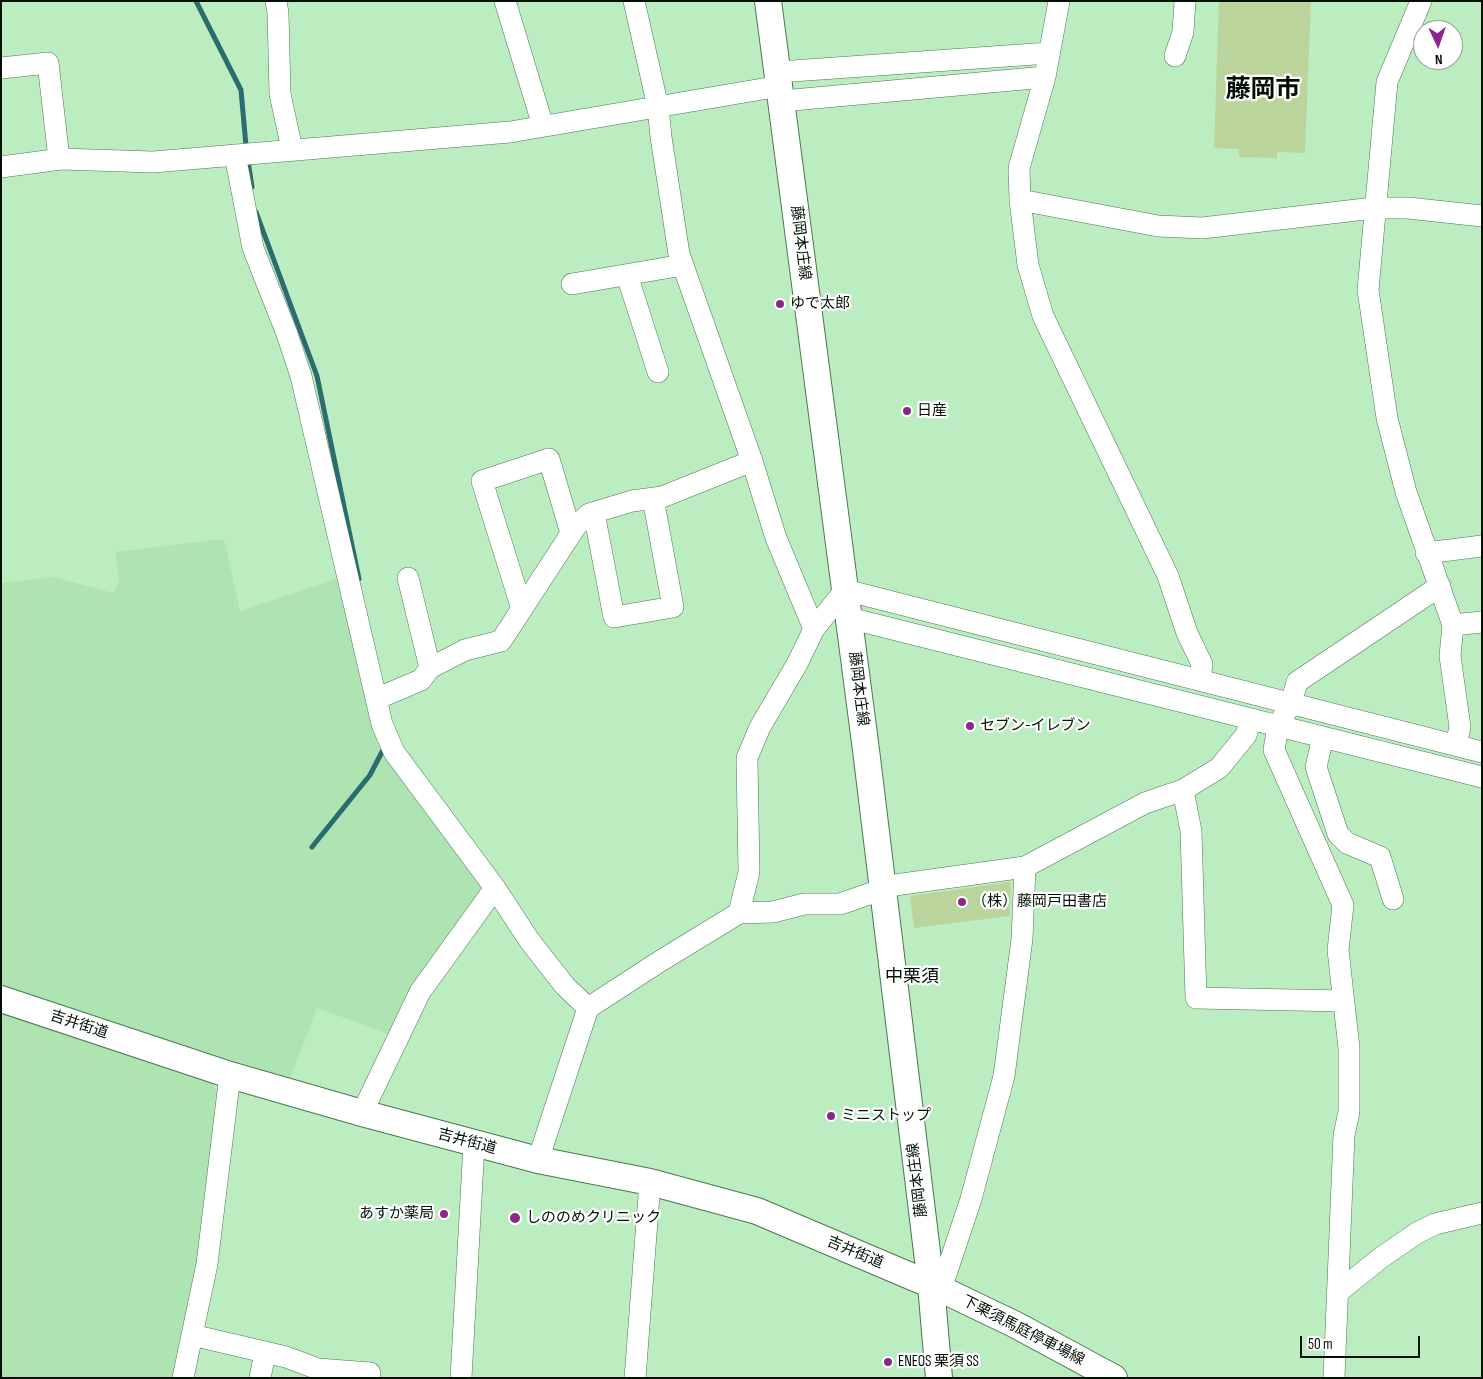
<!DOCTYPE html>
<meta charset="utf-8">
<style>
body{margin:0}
#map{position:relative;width:1483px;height:1379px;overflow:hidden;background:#bcedc1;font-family:"Sofia Sans Condensed",sans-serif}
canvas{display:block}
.frame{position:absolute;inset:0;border:2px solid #011003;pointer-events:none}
.north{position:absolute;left:1413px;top:20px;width:50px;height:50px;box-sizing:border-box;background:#fff;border:1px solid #999f9a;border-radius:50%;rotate:177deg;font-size:14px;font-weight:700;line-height:20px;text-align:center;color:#011003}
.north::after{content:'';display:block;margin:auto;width:18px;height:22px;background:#8b268d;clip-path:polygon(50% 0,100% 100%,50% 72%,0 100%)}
.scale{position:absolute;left:1300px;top:1336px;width:120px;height:22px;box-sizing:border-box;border:2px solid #011003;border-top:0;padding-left:6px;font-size:15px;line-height:18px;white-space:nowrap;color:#011003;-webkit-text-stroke:4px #fff;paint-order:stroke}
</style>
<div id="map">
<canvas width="1483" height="1379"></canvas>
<div class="frame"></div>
<div class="north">N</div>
<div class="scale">50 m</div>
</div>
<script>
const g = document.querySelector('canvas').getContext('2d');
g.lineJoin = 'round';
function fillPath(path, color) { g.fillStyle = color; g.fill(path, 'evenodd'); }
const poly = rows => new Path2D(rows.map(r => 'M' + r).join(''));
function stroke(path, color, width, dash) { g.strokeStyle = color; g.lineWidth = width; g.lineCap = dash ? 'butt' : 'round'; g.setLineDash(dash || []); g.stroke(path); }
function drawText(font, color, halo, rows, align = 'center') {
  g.font = font + ' "Sofia Sans Condensed","Noto Sans JP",sans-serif'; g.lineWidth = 4.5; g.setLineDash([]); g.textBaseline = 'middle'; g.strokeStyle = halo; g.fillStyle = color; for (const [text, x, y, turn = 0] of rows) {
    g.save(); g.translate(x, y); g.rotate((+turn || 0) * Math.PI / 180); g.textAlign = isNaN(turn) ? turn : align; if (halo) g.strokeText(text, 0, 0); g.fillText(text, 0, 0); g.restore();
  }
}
const built = poly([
 [224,539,240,611,339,578,378,739,488,888,391,1035,317,1008,290,1079,1,986,1,583,54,577,113,593,119,583,116,552],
 [1,1007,208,1076,218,1093,199,1262,174,1378,1,1378]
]);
const stream = poly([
 [196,1,241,90,246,146],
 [248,160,252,187],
 [256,212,317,376,359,579],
 [312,847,370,775,384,748]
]);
const building = poly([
 [1219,1,1311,1,1305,153,1277,152,1277,158,1239,157,1239,149,1214,148],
 [1011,882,1010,916,914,928,910,896]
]);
const minor = poly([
 [276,1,278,13,280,94,292,149],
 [505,1,543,126],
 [634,1,658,107,661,137,679,254,752,461,776,538,814,629],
 [1059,1,1045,77,1019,168,1020,200,1028,265,1043,316,1168,576,1187,633,1202,664,1200,680],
 [1421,1,1387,82,1368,290,1387,418,1406,492,1453,625,1450,656,1460,727,1456,745],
 [1175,56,1183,32,1185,1],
 [1,68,48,63,59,159],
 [778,72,1049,53],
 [782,101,1045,77],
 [235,155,253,248,287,334,301,376,382,724,394,752,495,888,529,940,565,986,588,1008],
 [1,167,61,159,153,162,510,132,780,86],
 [1020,200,1158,226,1202,228,1374,208,1408,208,1482,216],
 [627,275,658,372],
 [572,284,683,265],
 [594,513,614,617,673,607,653,498],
 [1426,553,1482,546],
 [408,578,430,668],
 [522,609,482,481,549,459,571,533],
 [849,618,1482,777],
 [1453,625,1482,622],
 [376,699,421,680,430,668,465,650,501,641,576,526,589,514,632,501,662,497,752,461],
 [1323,737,1316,767,1338,834,1347,843,1380,857,1393,899],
 [1183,790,1191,831,1196,998,1344,1001],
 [739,913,749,872,747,758,760,727,797,664,814,629,845,590,1482,752],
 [362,1113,420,992,495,888],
 [538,1160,588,1008,662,960,739,913,773,912,804,904,840,904,895,885,1025,867,1145,803,1183,790,1219,768,1246,735,1251,719],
 [941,1289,971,1199,1004,1076,1022,939,1025,867],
 [1337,1293,1382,1257,1417,1233,1435,1224,1482,1213],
 [192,1335,286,1357,318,1369,370,1373],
 [183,1378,207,1264,230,1075],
 [260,1378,265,1353],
 [461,1378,474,1144],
 [635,1378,650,1182],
 [1334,1378,1344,1135,1349,1112,1349,1048,1338,950,1343,905,1274,750,1278,726,1291,703,1297,682,1440,586]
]);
const major = poly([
 [768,1,866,750,931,1285,939,1378],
 [1,999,230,1075,362,1113,538,1160,650,1182,757,1211,941,1289,1016,1325,1114,1378]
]);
const markers = [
 [780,304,5,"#8b268d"],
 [907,411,5,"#8b268d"],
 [970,726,5,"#8b268d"],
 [962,902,5,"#8b268d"],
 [831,1116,5,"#8b268d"],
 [444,1214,5,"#8b268d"],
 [515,1218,6,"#8b268d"],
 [888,1362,5,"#8b268d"]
];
const streetNames = [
 ["藤岡本庄線",800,243,83],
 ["藤岡本庄線",858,689,83],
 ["吉井街道",79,1025,18],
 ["吉井街道",467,1142,15],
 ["藤岡本庄線",918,1180,-97],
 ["吉井街道",855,1253,23],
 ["下栗須馬庭停車場線",1023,1331,27]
];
const poiNames = [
 ["ゆで太郎",790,304],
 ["日産",917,411],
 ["セブン-イレブン",980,726],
 ["（株）藤岡戸田書店",972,902],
 ["ミニストップ",841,1116],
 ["あすか薬局",434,1214,"right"],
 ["しののめクリニック",526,1218],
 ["ENEOS 栗須 SS",898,1362]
];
const quarterNames = [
 ["中栗須",912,977]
];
const townNames = [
 ["藤岡市",1263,91]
];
fillPath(built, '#ade4b2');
stroke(stream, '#2b6c70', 5);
fillPath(building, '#bbd49c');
stroke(minor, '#4a7750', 22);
stroke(major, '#4a7750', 28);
stroke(minor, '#fff', 21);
stroke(major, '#fff', 26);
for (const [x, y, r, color] of markers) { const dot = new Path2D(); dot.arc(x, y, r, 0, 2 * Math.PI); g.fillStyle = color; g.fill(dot); stroke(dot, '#fff', 2); }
drawText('15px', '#011003', '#fff', streetNames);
drawText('15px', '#011003', '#fff', poiNames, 'left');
drawText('18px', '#011003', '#fff', quarterNames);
drawText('bold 25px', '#011003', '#fff', townNames);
</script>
